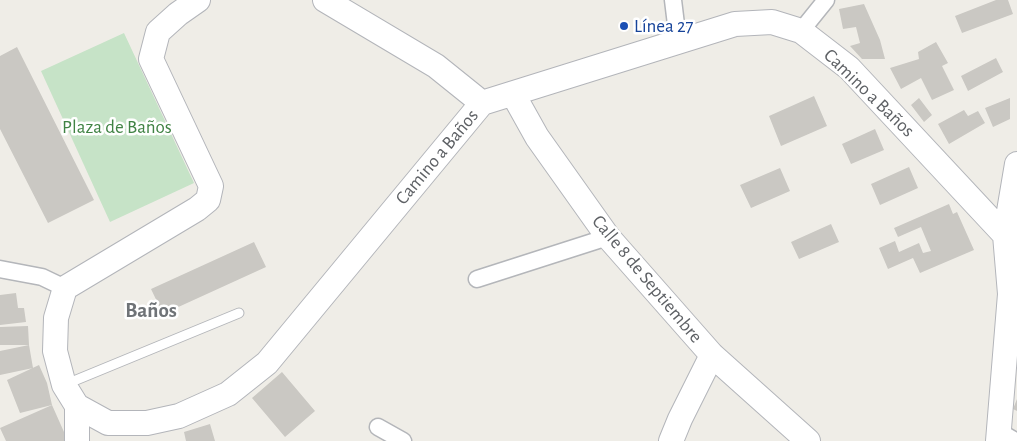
<!DOCTYPE html>
<meta charset="utf-8">
<style>
body{margin:0}
canvas{display:block;background:#efede7}
</style>
<canvas width="1017" height="441"></canvas>
<script>
const g = document.querySelector('canvas').getContext('2d');
g.lineJoin = 'round';
function fillPath(path, color) { g.fillStyle = color; g.fill(path, 'evenodd'); }
const poly = rows => new Path2D(rows.map(r => 'M' + r).join(''));
function stroke(path, color, width, dash) { g.strokeStyle = color; g.lineWidth = width; g.lineCap = dash ? 'butt' : 'round'; g.setLineDash(dash || []); g.stroke(path); }
function drawText(font, color, halo, rows, align = 'center') {
  g.font = font + ' "Alegreya Sans",sans-serif'; g.lineWidth = 5; g.setLineDash([]); g.textBaseline = 'middle'; g.strokeStyle = halo; g.fillStyle = color; for (const [text, x, y, turn = 0] of rows) {
    g.save(); g.translate(x, y); g.rotate((+turn || 0) * Math.PI / 180); g.textAlign = isNaN(turn) ? turn : align; if (halo) g.strokeText(text, 0, 0); g.fillText(text, 0, 0); g.restore();
  }
}
const green = poly([
 [124,33,194,183,110,222,41,71]
]);
const building = poly([
 [996,0,1008,0,1013,14,962,33,955,16],
 [864,4,880,40,885,59,862,59,850,46,860,43,856,27,843,29,839,9],
 [936,42,948,63,942,66,954,90,932,100,921,78,901,89,890,68,919,59,918,52],
 [17,47,94,200,48,223,0,129,0,56],
 [996,58,1003,72,968,91,961,76],
 [814,96,827,126,781,146,769,116],
 [919,98,932,115,924,122,911,105],
 [1010,98,1010,119,993,127,985,108],
 [964,110,968,116,978,111,985,123,949,144,938,124],
 [875,129,884,150,851,164,842,144],
 [909,167,918,188,880,205,871,184],
 [780,168,790,191,751,208,740,185],
 [949,204,953,214,957,212,974,250,920,273,913,258,888,269,879,248,895,241,899,252,919,243,923,253,931,251,921,227,898,237,894,228],
 [831,224,839,242,799,259,791,242],
 [254,242,266,267,163,314,151,289],
 [16,293,18,308,24,308,26,322,0,325,0,295],
 [28,326,29,345,0,345,0,327],
 [29,345,33,368,0,375,0,351],
 [39,365,47,383,52,405,20,413,7,380],
 [282,372,315,411,285,437,252,398],
 [1017,399,1017,411,1013,409],
 [52,405,68,441,6,441,0,428],
 [210,424,215,441,186,441,184,432]
]);
const lane = poly([
 [64,385,239,313]
]);
const street = poly([
 [673,0,678,41],
 [801,31,826,0],
 [0,269,42,277,65,288],
 [477,279,608,237],
 [378,427,403,441],
 [1000,432,1015,441]
]);
const secondary = poly([
 [198,0,178,14,158,32,151,59,211,186,208,200,197,209,65,288,56,318,55,351,64,385,77,406,108,423,147,423,179,416,228,394,267,363,482,103,735,24,772,22,801,31,849,68,1017,248],
 [325,0,436,66,482,103],
 [513,94,537,137,608,237,712,355,808,441],
 [77,406,77,441],
 [671,441,680,419,712,355],
 [998,441,1010,294,1005,235,1017,164]
]);
const markers = [
 [624,26,5,"#1a4fb4"]
];
const transitNames = [
 ["Línea 27",634,26]
];
const streetNames = [
 ["Camino a Baños",869,93,44],
 ["Camino a Baños",437,157,-50],
 ["Calle 8 de Septiembre",647,279,50]
];
const parkNames = [
 ["Plaza de Baños",117,127]
];
const quarterNames = [
 ["Baños",151,311]
];
fillPath(green, '#c6e3c7');
fillPath(building, '#cac8c3');
stroke(lane, '#b4b6ba', 11);
stroke(street, '#b4b6ba', 19);
stroke(secondary, '#b3b5ba', 26);
stroke(lane, '#fff', 9);
stroke(street, '#fff', 16);
stroke(secondary, '#fff', 24);
for (const [x, y, r, color] of markers) { const dot = new Path2D(); dot.arc(x, y, r, 0, 2 * Math.PI); g.fillStyle = color; g.fill(dot); stroke(dot, '#fff', 2); }
drawText('19px', '#164399', '#fff', transitNames, 'left');
drawText('19px', '#5e6165', '#fff', streetNames);
drawText('19px', '#408344', '#fff', parkNames);
drawText('bold 21px', '#6f7377', '#fff', quarterNames);
</script>
